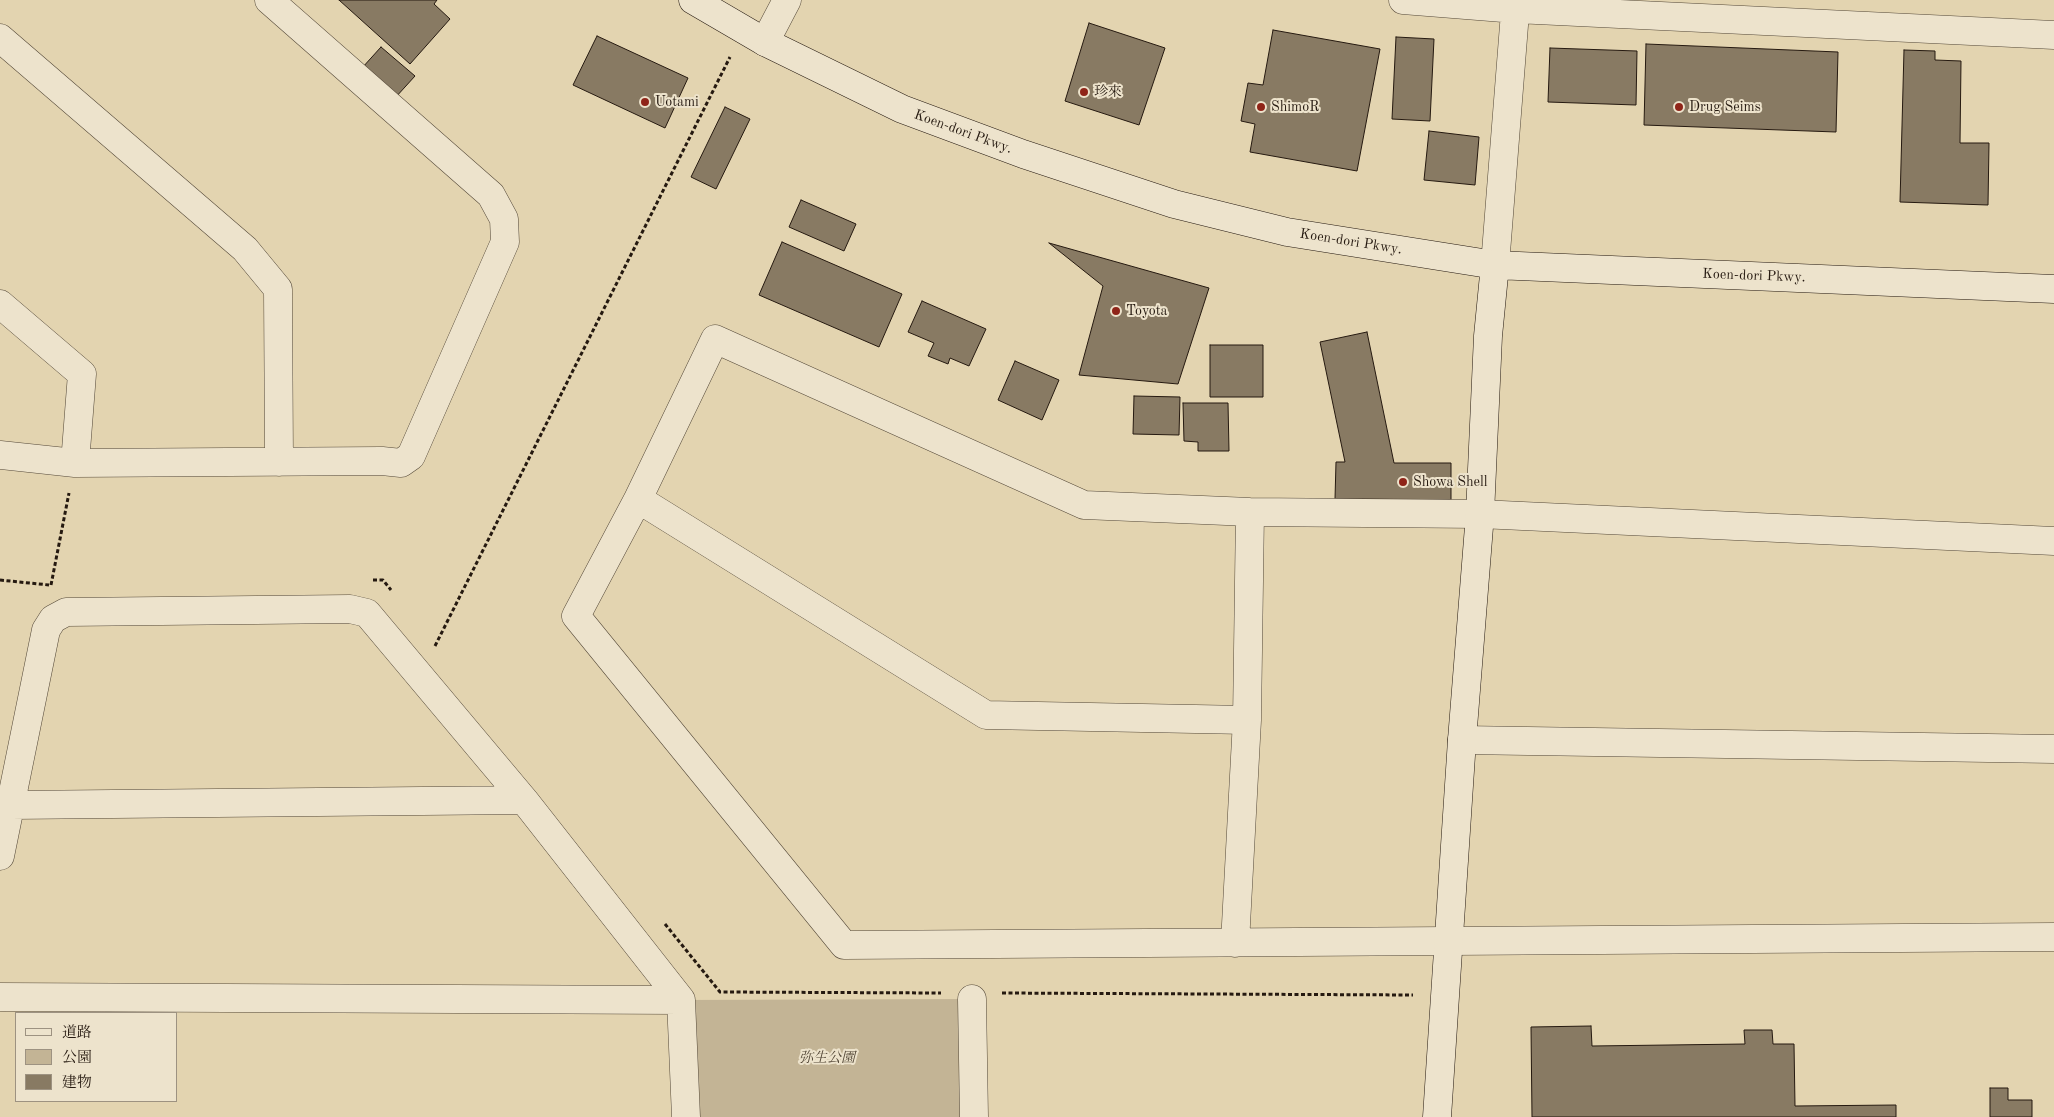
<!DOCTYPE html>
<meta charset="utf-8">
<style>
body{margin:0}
#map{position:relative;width:2054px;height:1117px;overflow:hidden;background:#e3d4b0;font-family:"Old Standard TT","Noto Serif JP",serif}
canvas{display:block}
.legend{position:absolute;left:15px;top:1012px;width:162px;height:90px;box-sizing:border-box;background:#ede3cc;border:1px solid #9d9281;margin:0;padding:6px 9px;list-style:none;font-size:15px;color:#251910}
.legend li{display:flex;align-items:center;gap:10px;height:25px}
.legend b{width:25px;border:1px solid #9d9281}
</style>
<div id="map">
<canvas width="2054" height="1117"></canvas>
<ul class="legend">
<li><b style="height:6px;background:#ede3cc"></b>道路</li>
<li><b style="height:14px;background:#c3b495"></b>公園</li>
<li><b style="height:14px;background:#887a63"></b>建物</li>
</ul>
</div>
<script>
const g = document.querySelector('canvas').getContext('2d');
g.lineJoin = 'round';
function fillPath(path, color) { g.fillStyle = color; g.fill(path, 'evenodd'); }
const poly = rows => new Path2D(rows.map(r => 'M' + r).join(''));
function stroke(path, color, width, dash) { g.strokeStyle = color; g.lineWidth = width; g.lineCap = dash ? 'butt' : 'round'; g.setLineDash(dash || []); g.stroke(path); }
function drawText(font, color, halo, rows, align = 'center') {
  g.font = font + ' "Old Standard TT","Noto Serif JP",serif'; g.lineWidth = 4; g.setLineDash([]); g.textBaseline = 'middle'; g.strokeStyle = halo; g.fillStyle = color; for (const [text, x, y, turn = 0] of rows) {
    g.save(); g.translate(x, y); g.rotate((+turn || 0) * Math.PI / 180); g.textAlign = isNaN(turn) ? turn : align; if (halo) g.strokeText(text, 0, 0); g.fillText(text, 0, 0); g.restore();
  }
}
const green = poly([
 [972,999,974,1117,684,1117,681,1000]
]);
const building = poly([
 [339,0,437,0,434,4,450,19,410,64,339,0],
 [1089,23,1165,48,1139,125,1065,101,1089,23],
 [1273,30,1380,49,1357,171,1250,152,1255,124,1241,121,1248,83,1263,85,1273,30],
 [597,36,688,78,665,128,573,85,597,36],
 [1396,37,1434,39,1430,121,1392,119,1396,37],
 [1646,44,1838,52,1836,132,1644,125,1646,44],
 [381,47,415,76,395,98,362,68,381,47],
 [1550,48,1637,51,1636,105,1548,102,1550,48],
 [1904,50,1935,51,1935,60,1961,61,1960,143,1989,143,1988,205,1900,202,1904,50],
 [725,107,750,119,716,189,691,177,725,107],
 [1429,131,1479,137,1475,185,1424,180,1429,131],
 [801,200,856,224,844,251,789,227,801,200],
 [782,242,902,294,879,347,759,295,782,242],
 [1049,243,1209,288,1178,384,1079,375,1103,286,1049,243],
 [922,301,986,329,969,366,950,358,948,364,928,356,934,343,908,332,922,301],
 [1367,332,1394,463,1451,463,1451,500,1335,499,1336,462,1345,462,1320,342,1367,332],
 [1210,345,1263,345,1263,397,1210,397,1210,345],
 [1015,361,1059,380,1042,420,998,400,1015,361],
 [1134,396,1180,397,1179,435,1133,434,1134,396],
 [1183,403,1228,403,1229,451,1198,451,1198,442,1184,441,1183,403],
 [1591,1026,1592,1046,1745,1044,1744,1030,1772,1030,1773,1044,1794,1044,1795,1106,1896,1105,1896,1117,1532,1117,1531,1027,1591,1026],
 [1990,1088,2008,1088,2008,1100,2032,1100,2032,1117,1990,1117,1990,1088]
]);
const path = poly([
 [0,580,49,585],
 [373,580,383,580,391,590],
 [51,585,69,493],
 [435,646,730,57],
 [665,924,720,992,941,993],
 [1002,993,1413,995]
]);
const street = poly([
 [1403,0,1516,9,2054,35],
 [0,38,245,249,278,289,279,462],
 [765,42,787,0],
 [1495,265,1516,0],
 [0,304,82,374,75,463],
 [0,455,75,463,382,461,401,463,411,456,505,242,504,219,491,195,269,0],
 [638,499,986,715,1247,720],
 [2054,541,1480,514,1250,512,1084,505,715,339,638,499,576,616,844,945,2054,937],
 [1462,740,2054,749],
 [11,805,524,800],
 [0,856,46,630,53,619,66,612,350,609,367,613,524,800,681,1000,686,1117],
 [1235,943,1247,720,1250,512],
 [0,997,681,1000],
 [972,999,974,1117]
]);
const secondary = poly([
 [693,0,765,42,902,109,1023,154,1174,204,1287,232,1495,265,2054,289],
 [1437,1117,1462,740,1480,514,1488,336,1495,265]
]);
const markers = [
 [1084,92,5,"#8f2418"],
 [645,102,5,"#8f2418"],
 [1261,107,5,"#8f2418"],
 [1679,107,5,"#8f2418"],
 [1116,311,5,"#8f2418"],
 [1403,482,5,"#8f2418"]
];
const poiNames = [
 ["珍來",1094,92],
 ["Uotami",655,102],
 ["ShimoR",1271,107],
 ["Drug Seims",1689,107],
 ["Toyota",1126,311],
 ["Showa Shell",1413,482]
];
const streetNames = [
 ["Koen-dori Pkwy.",963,132,20],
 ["Koen-dori Pkwy.",1351,242,9],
 ["Koen-dori Pkwy.",1754,276,2]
];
const parkNames = [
 ["弥生公園",827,1058]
];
fillPath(green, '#c3b495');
fillPath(building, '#887a63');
stroke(building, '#251910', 1);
stroke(street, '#544838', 29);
stroke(secondary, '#251910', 29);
stroke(path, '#251910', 3, [4, 2.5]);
stroke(street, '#ede3cc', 28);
stroke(secondary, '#ede3cc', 28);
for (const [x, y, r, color] of markers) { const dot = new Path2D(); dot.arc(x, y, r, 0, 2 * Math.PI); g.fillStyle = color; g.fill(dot); stroke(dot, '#ede3cc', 2); }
drawText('14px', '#251910', '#ede3cc', poiNames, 'left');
drawText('14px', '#251910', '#ede3cc', streetNames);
drawText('italic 14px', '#544838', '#ede3cc', parkNames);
</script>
